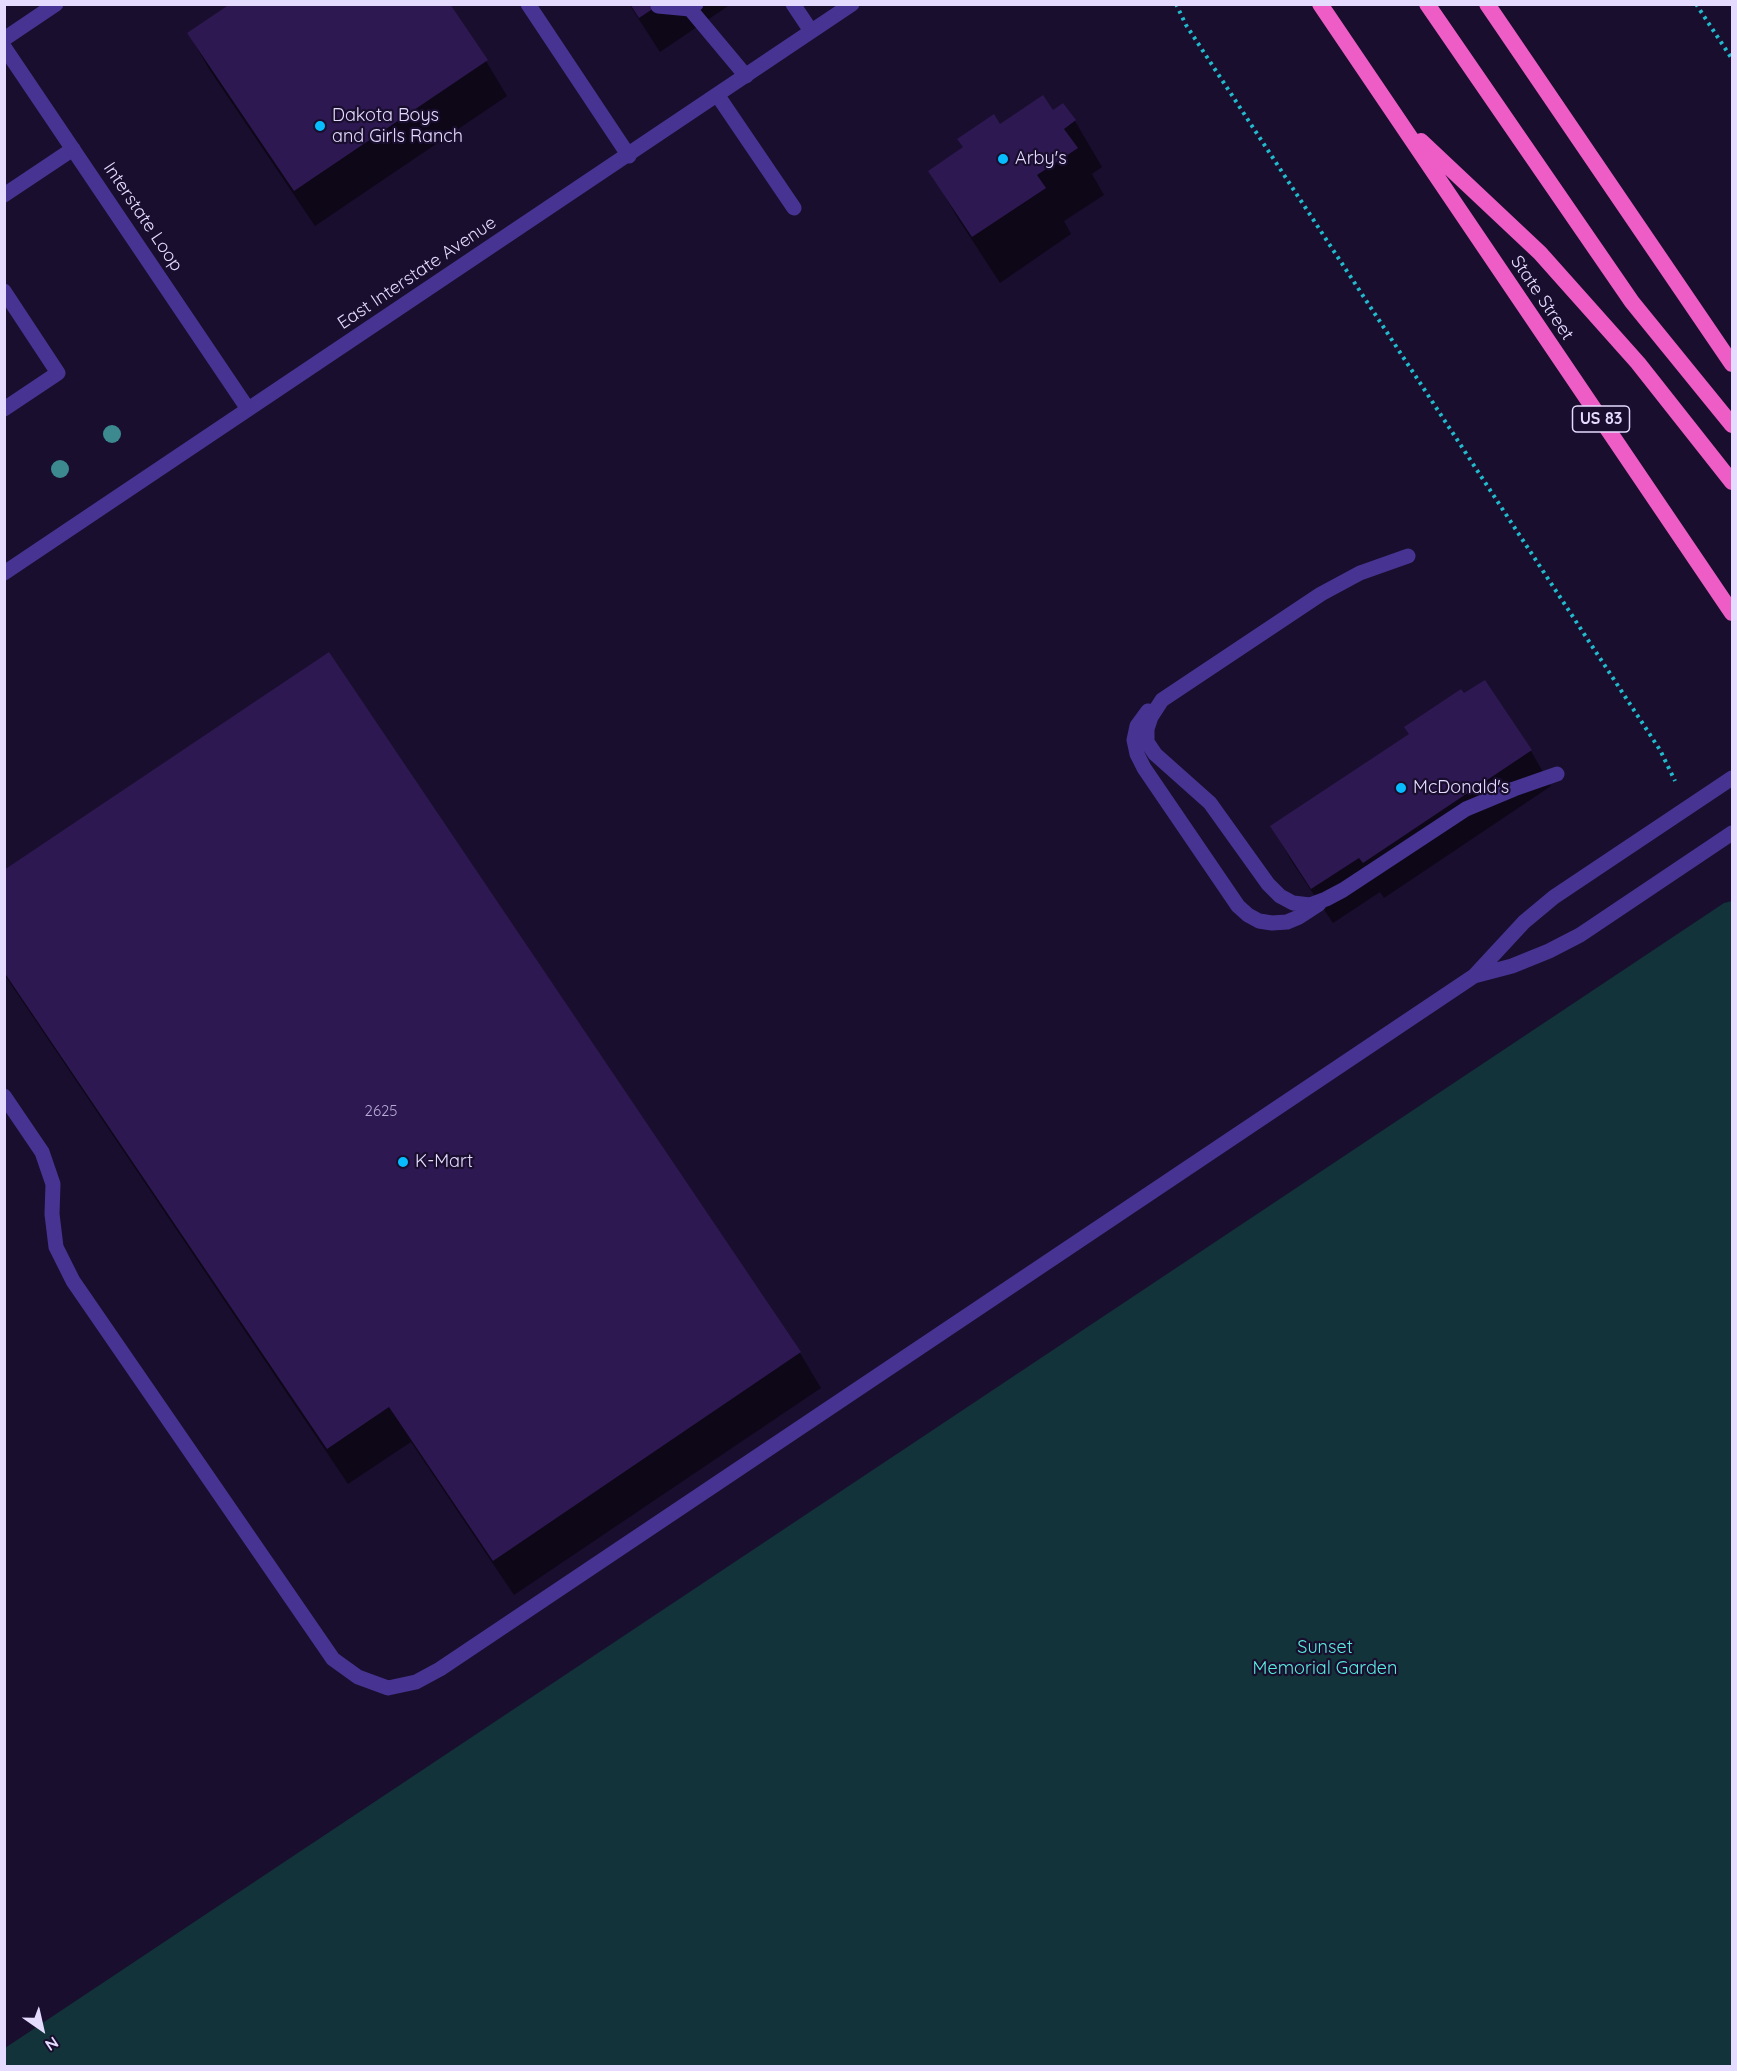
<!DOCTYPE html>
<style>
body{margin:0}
#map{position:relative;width:1737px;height:2071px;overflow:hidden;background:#190e2e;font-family:Quicksand,sans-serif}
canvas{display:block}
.frame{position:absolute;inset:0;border:6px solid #e5dbff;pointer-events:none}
.north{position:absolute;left:12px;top:1999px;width:60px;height:60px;-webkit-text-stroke:4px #190e2e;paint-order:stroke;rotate:146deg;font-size:16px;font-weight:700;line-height:24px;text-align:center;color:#e5dbff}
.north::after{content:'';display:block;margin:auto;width:21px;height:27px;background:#e5dbff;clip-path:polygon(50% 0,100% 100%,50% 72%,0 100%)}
</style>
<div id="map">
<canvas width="1737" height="2071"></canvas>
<div class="frame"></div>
<div class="north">N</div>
</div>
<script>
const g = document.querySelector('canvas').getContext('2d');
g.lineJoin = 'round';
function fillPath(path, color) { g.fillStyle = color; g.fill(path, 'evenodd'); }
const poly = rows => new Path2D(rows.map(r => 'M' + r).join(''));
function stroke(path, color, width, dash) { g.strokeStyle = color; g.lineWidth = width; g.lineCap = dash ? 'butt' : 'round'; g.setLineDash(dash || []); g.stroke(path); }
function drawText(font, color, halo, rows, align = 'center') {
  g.font = font + ' Quicksand,sans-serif'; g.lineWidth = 4.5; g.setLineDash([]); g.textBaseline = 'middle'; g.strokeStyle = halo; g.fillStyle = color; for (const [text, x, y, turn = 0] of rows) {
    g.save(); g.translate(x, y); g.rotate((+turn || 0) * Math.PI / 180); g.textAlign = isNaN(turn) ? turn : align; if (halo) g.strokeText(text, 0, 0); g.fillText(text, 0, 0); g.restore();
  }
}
const green = poly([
 [1732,901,1732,2066,5,2066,5,2048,1724,903]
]);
const shadow = poly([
 [448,4,486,61,507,96,315,226,209,69,189,34],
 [629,4,731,4,660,52],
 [1063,105,1075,121,1102,167,1092,174,1104,195,1064,221,1071,234,1000,283,957,217,930,171,1000,126,1053,112],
 [328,654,800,1353,821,1388,514,1595,411,1442,348,1484,4,974,4,872],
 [1411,735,1531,751,1551,786,1384,898,1380,892,1333,923,1292,862,1272,827]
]);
const building = poly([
 [230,4,450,4,488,60,294,191,187,33],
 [630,4,660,4,639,18],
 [1043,95,1053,110,1063,103,1076,120,1064,129,1078,148,1037,175,1046,188,972,237,928,171,963,147,957,139,994,114,1000,124],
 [329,652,801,1352,493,1561,389,1407,327,1449,4,972,4,870],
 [1485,680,1532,750,1363,863,1359,858,1311,889,1270,826,1409,734,1404,727,1461,689,1464,693]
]);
const path = poly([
 [1176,4,1186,25,1660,750,1675,781],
 [1696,4,1732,59]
]);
const service = poly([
 [528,4,629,156],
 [793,4,811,31],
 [658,6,690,9,696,4],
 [690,9,746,76],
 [4,39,56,4],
 [718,96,794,208],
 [4,195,73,149],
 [4,291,58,373,4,409],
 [1408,556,1360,573,1321,594,1162,700,1151,717,1147,729,1147,742,1155,754,1210,803,1268,884,1280,896,1293,903,1310,905,1326,899,1343,890,1466,809,1514,789,1557,774],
 [1148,711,1137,726,1134,740,1137,754,1144,768,1238,906,1248,915,1259,921,1272,923,1287,922,1299,917,1319,904],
 [1474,976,1512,966,1549,951,1580,935,1732,833],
 [4,1096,42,1152,53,1184,52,1214,56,1247,73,1281,333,1659,358,1677,388,1688,416,1682,440,1669,1474,976,1524,922,1554,897,1732,778]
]);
const minor = poly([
 [4,47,248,409]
]);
const tertiary = poly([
 [4,573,852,4]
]);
const trunk = poly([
 [1320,4,1732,613],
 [1427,4,1632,302,1732,425],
 [1487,4,1732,364],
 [1421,141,1540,253,1638,363,1732,482]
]);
const trees = [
 [112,434],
 [60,469]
];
const markers = [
 [320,126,6,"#07bdff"],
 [1003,159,6,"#07bdff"],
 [1401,788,6,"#07bdff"],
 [403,1162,6,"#07bdff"]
];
const numberNames = [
 ["2625",381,1111]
];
const shields = [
 [1601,419,57]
];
const shieldNames = [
 ["US 83",1601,419]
];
const poiNames = [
 ["Dakota Boys",332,116],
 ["and Girls Ranch",332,137],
 ["Arby's",1015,159],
 ["McDonald's",1413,788],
 ["K-Mart",415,1162]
];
const streetNames = [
 ["Interstate Loop",143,217,56],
 ["East Interstate Avenue",417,273,-34],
 ["State Street",1542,298,56]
];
const parkNames = [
 ["Sunset",1325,1648],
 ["Memorial Garden",1325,1669]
];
fillPath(green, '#113339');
fillPath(shadow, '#0007');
fillPath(building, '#2d1851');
stroke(path, '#22bacc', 4, [3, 4.5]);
stroke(service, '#473492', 15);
stroke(minor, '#473492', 15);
stroke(tertiary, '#473492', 15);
stroke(trunk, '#ee5cc5', 16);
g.fillStyle = '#3c8990';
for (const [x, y] of trees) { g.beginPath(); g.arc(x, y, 9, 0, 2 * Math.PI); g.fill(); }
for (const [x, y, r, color] of markers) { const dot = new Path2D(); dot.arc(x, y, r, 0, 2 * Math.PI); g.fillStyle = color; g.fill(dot); stroke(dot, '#190e2e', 2); }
drawText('15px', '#b7aad4', null, numberNames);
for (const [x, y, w] of shields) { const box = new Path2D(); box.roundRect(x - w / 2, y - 13, w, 26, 4.5); g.fillStyle = '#190e2e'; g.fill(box); stroke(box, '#e5dbff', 1.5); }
drawText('bold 16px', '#e5dbff', null, shieldNames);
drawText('18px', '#e5dbff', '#190e2e', poiNames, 'left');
drawText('18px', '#e5dbff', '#190e2e', streetNames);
drawText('18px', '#59eee1', '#190e2e', parkNames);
</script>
